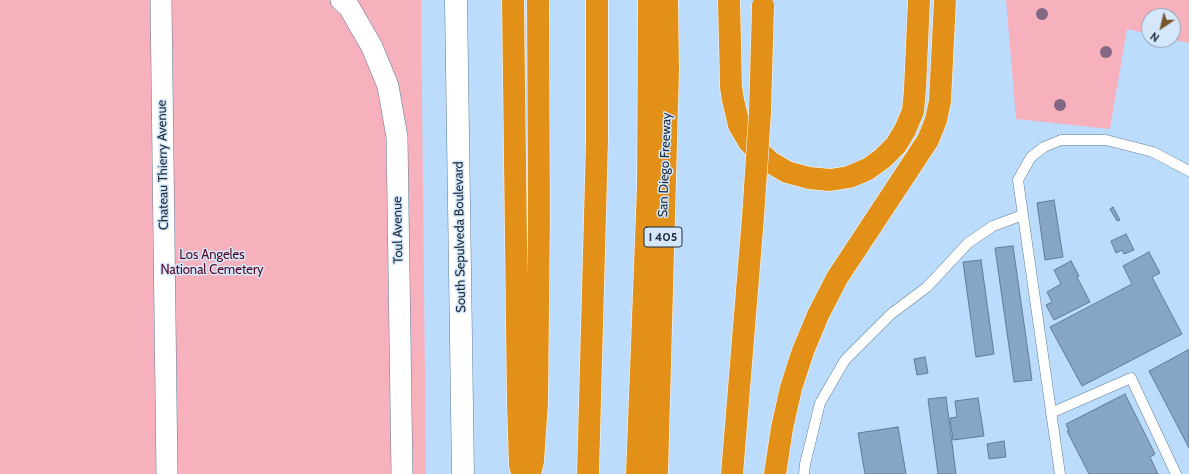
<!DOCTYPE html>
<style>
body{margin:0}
#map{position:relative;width:1189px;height:474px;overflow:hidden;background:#bbdcfc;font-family:Cabin,sans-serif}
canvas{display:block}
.north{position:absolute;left:1141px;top:8px;width:40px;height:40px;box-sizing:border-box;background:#d4e7fb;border:1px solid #8c9dad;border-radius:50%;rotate:215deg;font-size:11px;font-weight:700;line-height:16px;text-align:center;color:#202d39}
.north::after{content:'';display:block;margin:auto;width:14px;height:18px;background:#78562e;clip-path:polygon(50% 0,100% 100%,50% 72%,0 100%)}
</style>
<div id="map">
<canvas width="1189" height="474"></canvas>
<div class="north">N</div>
</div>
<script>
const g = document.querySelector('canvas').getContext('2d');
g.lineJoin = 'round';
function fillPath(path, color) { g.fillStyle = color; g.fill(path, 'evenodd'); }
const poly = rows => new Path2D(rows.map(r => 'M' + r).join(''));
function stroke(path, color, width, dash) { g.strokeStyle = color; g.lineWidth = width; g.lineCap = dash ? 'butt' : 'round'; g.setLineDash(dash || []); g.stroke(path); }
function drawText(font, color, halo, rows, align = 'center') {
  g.font = font + ' Cabin,sans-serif'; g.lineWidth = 3; g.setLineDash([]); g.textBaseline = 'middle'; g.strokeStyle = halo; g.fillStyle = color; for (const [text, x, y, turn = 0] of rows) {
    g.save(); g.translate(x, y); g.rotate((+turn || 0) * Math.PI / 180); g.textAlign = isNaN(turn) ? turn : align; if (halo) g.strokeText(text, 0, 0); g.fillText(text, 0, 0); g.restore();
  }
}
const green = poly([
 [0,0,421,0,426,474,0,474],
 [1006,0,1189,0,1189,43,1173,40,1173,16,1149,16,1149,34,1127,29,1110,129,1016,119]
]);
const building = poly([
 [1054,200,1063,257,1045,260,1037,203,1054,200],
 [1113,207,1120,220,1117,221,1110,209,1113,207],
 [1126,234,1134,250,1124,254,1122,250,1116,253,1111,241,1126,234],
 [1013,246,1032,380,1014,382,995,248,1013,246],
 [1149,252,1160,273,1152,277,1182,334,1082,386,1050,327,1132,284,1123,266,1149,252],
 [981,260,994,354,976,357,963,262,981,260],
 [1071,261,1079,276,1077,277,1090,302,1054,320,1046,305,1052,302,1047,292,1061,284,1054,270,1071,261],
 [1188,350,1189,352,1189,448,1149,371,1188,350],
 [925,357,928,373,917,375,914,359,925,357],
 [1125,394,1155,454,1150,457,1158,474,1089,474,1067,431,1069,431,1066,424,1125,394],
 [946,397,956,474,938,474,928,399,946,397],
 [978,398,984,436,953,440,950,418,957,417,955,401,978,398],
 [898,427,906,474,865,474,858,433,898,427],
 [1004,441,1006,457,989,459,987,444,1004,441]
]);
const lane = poly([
 [1051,413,1131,378,1176,474],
 [804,474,805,464,820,403,845,360,891,314,927,287,968,243,993,226,1023,215],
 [1060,474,1018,180,1031,157,1044,147,1061,140,1106,140,1153,152,1189,171]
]);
const street = poly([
 [161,0,167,474],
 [341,0,349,7,372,47,388,86,397,137,402,474]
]);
const secondary = poly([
 [456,0,463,474]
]);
const highway = poly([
 [513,0,518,404,520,465,522,472],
 [729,0,731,87,733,100,739,125,749,142,770,162,787,172,809,178,830,180,849,177,868,169,883,158,896,145,905,130,913,111,915,89,919,0],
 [530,474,533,461,537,403,539,217,538,0],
 [588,474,597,141,597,0],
 [637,474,648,187,649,0],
 [657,474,668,70,667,0],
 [732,474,753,217],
 [775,474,782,428,791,388,803,351,818,315,837,278,928,140,936,120,940,101,945,0]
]);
const highwayBridge = poly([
 [753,217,760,113,763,6]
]);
const trees = [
 [1042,14],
 [1106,52],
 [1060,105]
];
const shields = [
 [663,237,38]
];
const shieldNames = [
 ["I 405",663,237]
];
const streetNames = [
 ["Chateau Thierry Avenue",163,165,-91],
 ["San Diego Freeway",665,165,-88],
 ["Toul Avenue",398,230,-91],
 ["South Sepulveda Boulevard",460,237,-91]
];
const parkNames = [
 ["Los Angeles",212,255],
 ["National Cemetery",212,270]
];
fillPath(green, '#f7b1bd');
fillPath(building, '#87a6c5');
stroke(building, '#5f7d9a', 1);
stroke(lane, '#5f7d9a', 11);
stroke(street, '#5f7d9a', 22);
stroke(secondary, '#5f7d9a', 23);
stroke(highway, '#fff', 23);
stroke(lane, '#fff', 10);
stroke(street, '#fff', 21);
stroke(secondary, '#fff', 22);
stroke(highway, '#e29017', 22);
stroke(highwayBridge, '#fff', 23, []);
stroke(highwayBridge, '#e29017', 22);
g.fillStyle = '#826884';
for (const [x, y] of trees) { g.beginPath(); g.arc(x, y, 6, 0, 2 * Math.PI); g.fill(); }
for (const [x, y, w] of shields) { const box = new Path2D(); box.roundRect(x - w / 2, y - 10, w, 20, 3); g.fillStyle = '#d4e7fb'; g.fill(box); stroke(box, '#202d39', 1); }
drawText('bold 12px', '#202d39', null, shieldNames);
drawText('13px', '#202d39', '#d4e7fb', streetNames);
drawText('13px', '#530922', '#d4e7fb', parkNames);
</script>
